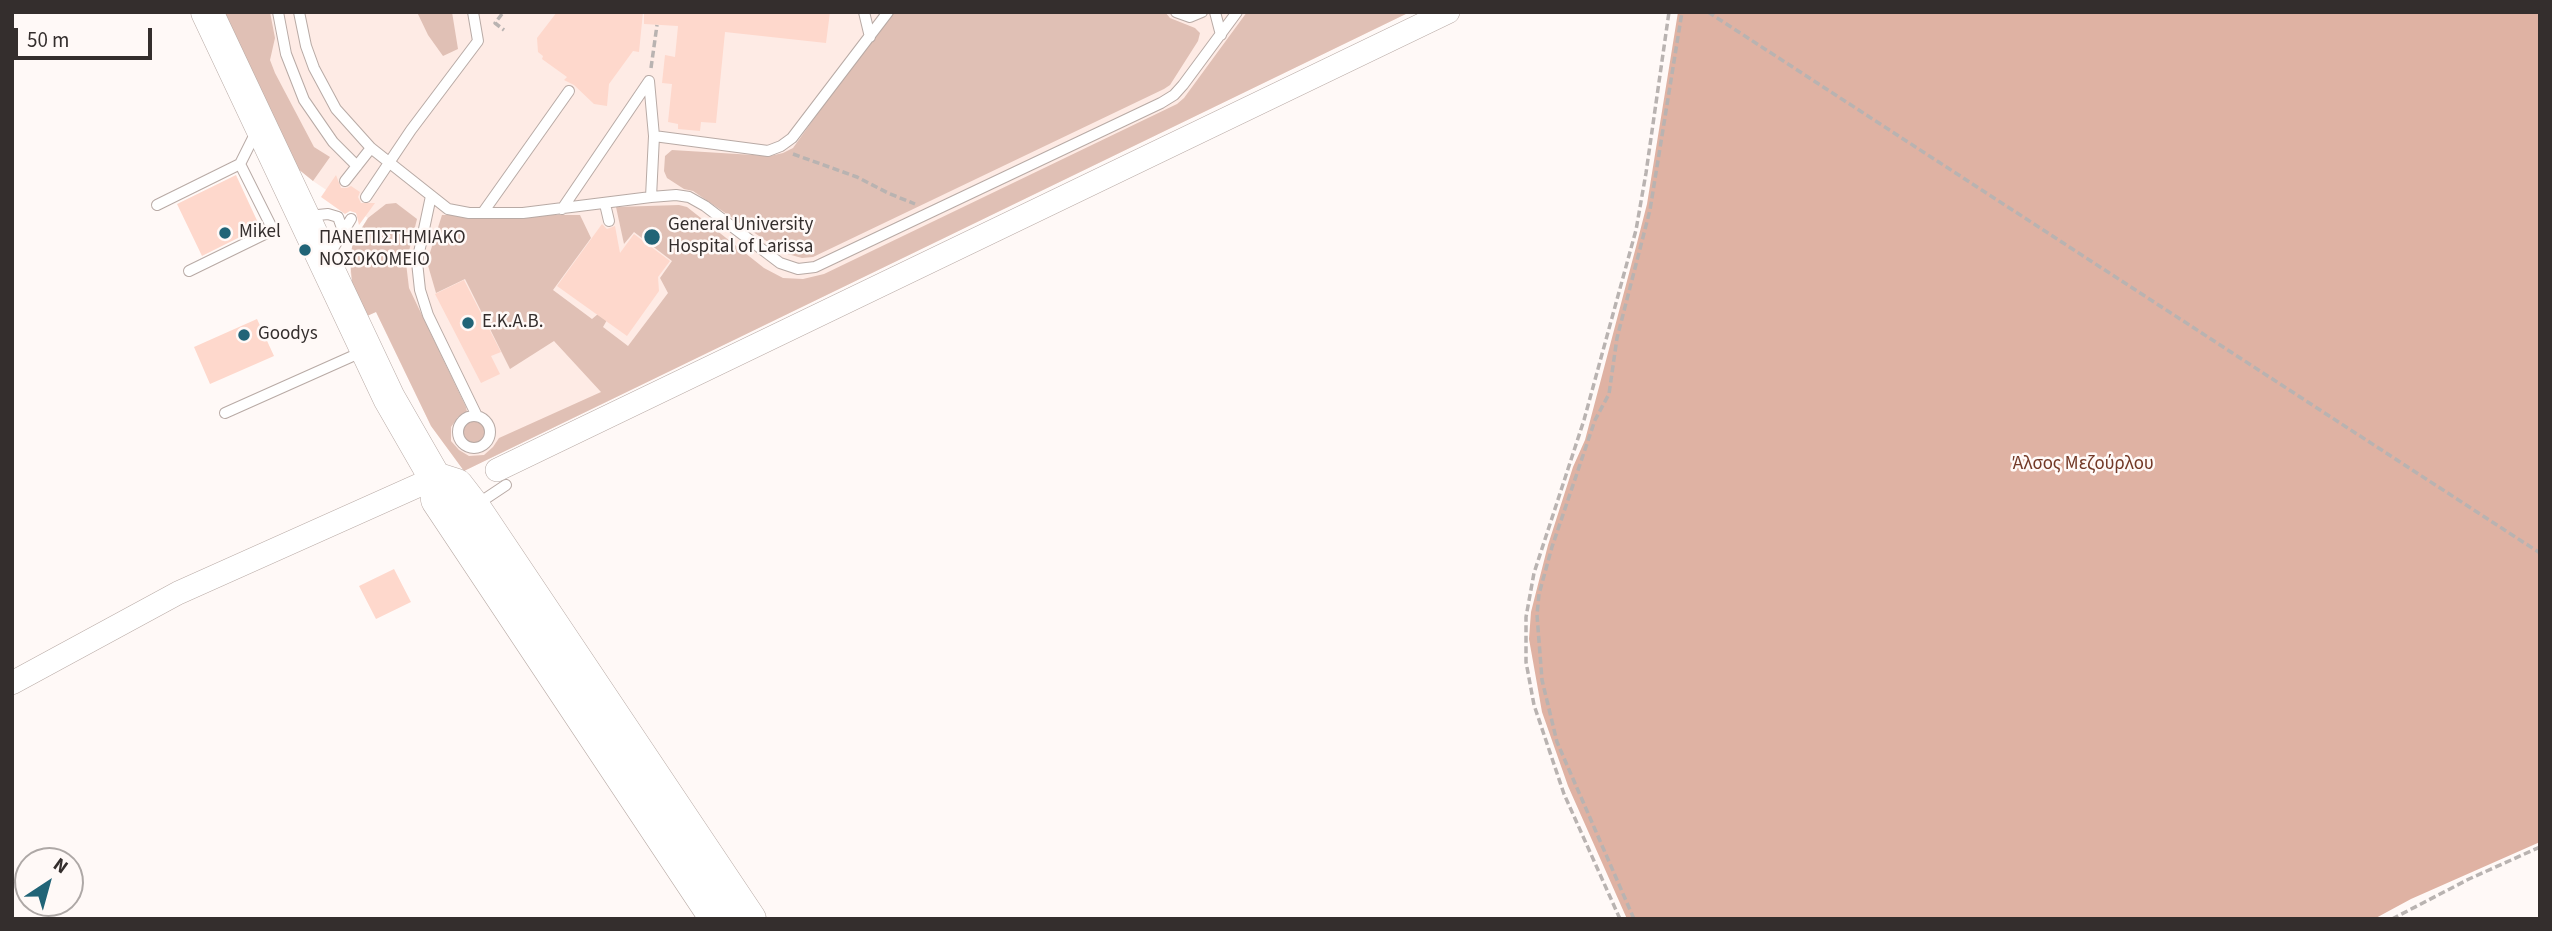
<!DOCTYPE html>
<meta charset="utf-8">
<style>
body{margin:0}
#map{position:relative;width:2552px;height:931px;overflow:hidden;background:#fff9f7;font-family:"Source Sans 3",sans-serif}
canvas{display:block}
.frame{position:absolute;inset:0;border:14px solid #342e2d;pointer-events:none}
.north{position:absolute;left:14px;top:847px;width:70px;height:70px;box-sizing:border-box;background:#fff9f7;border:2px solid #aea8a6;border-radius:50%;rotate:36deg;font-size:19px;font-weight:700;line-height:28px;text-align:center;color:#342e2d}
.north::after{content:'';display:block;margin:auto;width:24px;height:32px;background:#216477;clip-path:polygon(50% 0,100% 100%,50% 72%,0 100%)}
.scale{position:absolute;left:14px;top:28px;width:138px;height:32px;box-sizing:border-box;border:4px solid #342e2d;border-top:0;padding-left:9px;font-size:21px;line-height:24px;white-space:nowrap;color:#342e2d;-webkit-text-stroke:5px #fff9f7;paint-order:stroke}
</style>
<div id="map">
<canvas width="2552" height="931"></canvas>
<div class="frame"></div>
<div class="north">N</div>
<div class="scale">50 m</div>
</div>
<script>
const g = document.querySelector('canvas').getContext('2d');
g.lineJoin = 'round';
function fillPath(path, color) { g.fillStyle = color; g.fill(path, 'evenodd'); }
const poly = rows => new Path2D(rows.map(r => 'M' + r).join(''));
function stroke(path, color, width, dash) { g.strokeStyle = color; g.lineWidth = width; g.lineCap = dash ? 'butt' : 'round'; g.setLineDash(dash || []); g.stroke(path); }
function drawText(font, color, halo, rows, align = 'center') {
  g.font = font + ' "Source Sans 3",sans-serif'; g.lineWidth = 5; g.setLineDash([]); g.textBaseline = 'middle'; g.strokeStyle = halo; g.fillStyle = color; for (const [text, x, y, turn = 0] of rows) {
    g.save(); g.translate(x, y); g.rotate((+turn || 0) * Math.PI / 180); g.textAlign = isNaN(turn) ? turn : align; if (halo) g.strokeText(text, 0, 0); g.fillText(text, 0, 0); g.restore();
  }
}
const built = poly([
 [218,12,1410,12,464,471,431,426,376,312,367,316,350,273,353,242,368,218,313,181,292,164]
]);
const green = poly([
 [219,12,270,12,275,38,270,60,275,73,314,147,330,157,313,181,292,164],
 [417,12,452,12,458,49,443,56,428,35],
 [890,12,1165,12,1170,18,1195,28,1200,33,1198,41,1170,85,1164,89,813,257,802,258,784,253,693,191,684,189,667,178,664,171,665,156,672,150,770,156,783,153,793,148],
 [1247,12,1410,12,464,471,431,426,376,312,367,316,352,284,350,258,353,242,368,218,386,204,396,203,417,219,406,263,409,288,466,407,467,412,458,417,451,427,451,441,459,450,469,456,484,455,493,447,499,438,601,392,554,341,510,369,465,279,436,293,427,262,442,215,580,215,591,238,553,290,592,319,598,314,607,320,603,327,628,346,668,293,660,278,672,261,634,232,624,244,616,207,679,205,687,207,764,268,783,278,803,279,824,274,1177,104,1184,98],
 '462 432a12 12 0 1 1 24 0a12 12 0 1 1-24 0Z'
]);
const forest = poly([
 [1678,12,2540,12,2540,842,2411,899,2374,919,1627,919,1568,786,1542,712,1529,639,1531,612,1548,545,1573,467,1585,440,1637,243,1647,204]
]);
const building = poly([
 [557,12,643,12,639,52,633,51,609,84,607,106,594,104,574,85,564,80,567,77,542,59,543,56,538,52,537,38],
 [644,12,830,12,826,43,725,32,716,123,701,122,700,131,678,129,678,124,668,122,672,84,662,83,665,55,675,57,678,26,644,24],
 [236,175,260,227,202,256,177,204],
 [336,175,341,188,347,188,351,186,360,192,358,197,361,203,375,203,359,225,356,213,350,211,345,214,321,197],
 [602,224,607,229,615,226,620,253,634,234,670,261,658,277,659,291,627,336,557,286],
 [464,280,501,352,491,356,500,374,481,383,435,294],
 [257,319,274,356,210,384,194,347],
 [394,569,411,602,376,619,359,586]
]);
const path = poly([
 [1708,12,2540,553],
 [502,14,495,23,504,30],
 [651,68,657,25],
 [793,154,857,177,888,193,915,204],
 [1620,919,1564,794,1534,705,1526,662,1526,617,1534,573,1584,420,1636,230,1646,173,1669,12],
 [1634,919,1557,742,1542,680,1537,615,1539,594,1552,547,1595,420,1609,394,1617,338,1650,210,1682,12],
 [2392,919,2469,879,2540,847]
]);
const lane = poly([
 [278,12,286,54,304,100,333,142,357,166],
 [299,12,306,46,314,68,336,109,371,148,448,209,469,213,523,213,651,197,676,195,689,197,705,206,780,263,798,269,815,267,1161,103,1174,95,1183,85,1237,12],
 [864,12,870,37],
 [1176,12,1190,17,1202,12],
 [1215,12,1221,35],
 [654,136,768,151,781,146,792,138,888,12],
 [345,181,371,148],
 [431,196,417,262,420,290,428,315,477,416],
 [366,197,411,130,478,41,473,12],
 [605,204,609,221],
 [157,205,240,164,257,130],
 [562,209,649,81,654,136,651,197],
 [484,211,569,91],
 [318,215,328,214,338,217,342,228,341,234],
 [330,258,334,247,351,219],
 [189,271,273,230,240,164],
 [225,413,364,351],
 '458 432a16 16 0 1 1 32 0a16 16 0 1 1-32 0Z',
 [476,505,506,485]
]);
const street = poly([
 [497,470,1448,12],
 [12,683,178,593,435,478]
]);
const secondary = poly([
 [207,12,389,398,435,478,437,500,716,919],
 [435,478,457,485,474,507,750,919]
]);
const markers = [
 [225,233,7,"#216477"],
 [652,237,9,"#216477"],
 [305,250,7,"#216477"],
 [468,323,7,"#216477"],
 [244,335,7,"#216477"]
];
const poiNames = [
 ["General University",668,226],
 ["Hospital of Larissa",668,248],
 ["Mikel",239,233],
 ["ΠΑΝΕΠΙΣΤΗΜΙΑΚΟ",319,239],
 ["ΝΟΣΟΚΟΜΕΙΟ",319,261],
 ["E.K.A.B.",482,323],
 ["Goodys",258,335]
];
const parkNames = [
 ["Άλσος Μεζούρλου",2083,465]
];
fillPath(built, '#feebe5');
fillPath(green, '#e0c0b5');
fillPath(forest, '#dfb2a3');
fillPath(building, '#fed8cc');
stroke(lane, '#b8aaa5', 12);
stroke(street, '#b8aaa5', 24);
stroke(secondary, '#b8aaa5', 33);
stroke(path, '#b9b3b1', 3.5, [7, 3.5]);
stroke(lane, '#fff', 10);
stroke(street, '#fff', 23);
stroke(secondary, '#fff', 32);
for (const [x, y, r, color] of markers) { const dot = new Path2D(); dot.arc(x, y, r, 0, 2 * Math.PI); g.fillStyle = color; g.fill(dot); stroke(dot, '#fff9f7', 2.5); }
drawText('19px', '#342e2d', '#fff9f7', poiNames, 'left');
drawText('19px', '#733927', '#fff9f7', parkNames);
</script>
